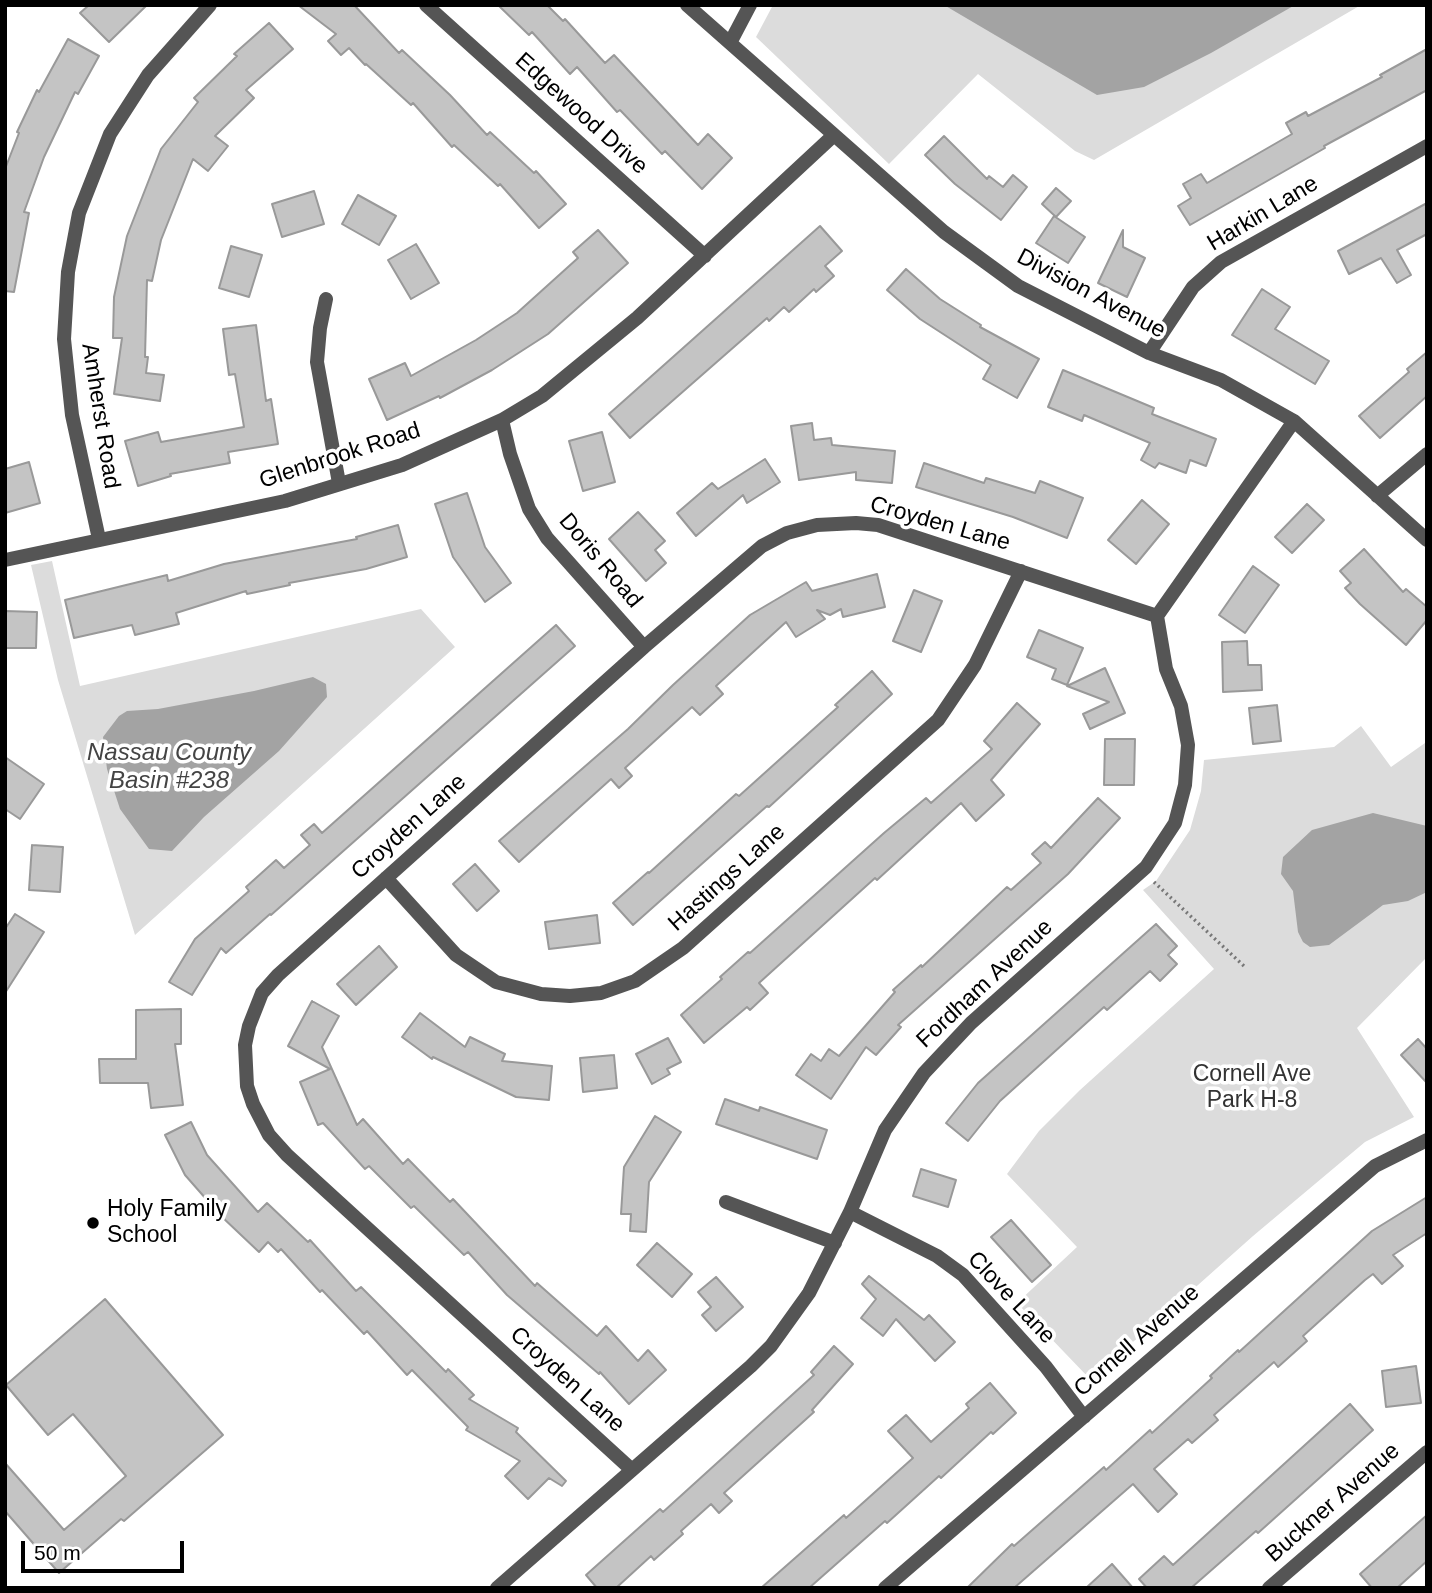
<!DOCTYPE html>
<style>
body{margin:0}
#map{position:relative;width:1432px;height:1593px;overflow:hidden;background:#fff;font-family:Arial,sans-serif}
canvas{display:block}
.frame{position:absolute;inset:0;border:7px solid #000;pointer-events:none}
.scale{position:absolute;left:21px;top:1541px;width:163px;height:32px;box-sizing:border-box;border:4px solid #000;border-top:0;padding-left:9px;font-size:21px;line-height:24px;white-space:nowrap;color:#000;-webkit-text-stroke:5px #fff;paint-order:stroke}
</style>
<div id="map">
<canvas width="1432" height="1593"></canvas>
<div class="frame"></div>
<div class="scale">50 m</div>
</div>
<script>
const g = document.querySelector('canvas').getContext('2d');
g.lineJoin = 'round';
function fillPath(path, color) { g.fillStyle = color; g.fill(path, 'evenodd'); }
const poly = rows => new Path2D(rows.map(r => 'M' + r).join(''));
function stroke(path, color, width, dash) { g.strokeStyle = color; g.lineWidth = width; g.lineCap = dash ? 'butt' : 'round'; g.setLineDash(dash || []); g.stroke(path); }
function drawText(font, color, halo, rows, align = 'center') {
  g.font = font + ' Arial,sans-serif'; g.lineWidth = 7; g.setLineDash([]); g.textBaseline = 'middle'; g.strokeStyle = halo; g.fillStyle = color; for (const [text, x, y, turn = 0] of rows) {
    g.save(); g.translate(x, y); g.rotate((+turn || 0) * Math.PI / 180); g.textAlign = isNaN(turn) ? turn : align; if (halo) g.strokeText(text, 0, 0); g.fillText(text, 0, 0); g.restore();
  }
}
const green = poly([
 [773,5,1361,5,1094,160,1075,151,978,74,889,164,756,37],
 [52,561,80,686,421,609,455,647,135,935,58,680,31,565],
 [1361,726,1391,767,1425,743,1427,744,1427,957,1357,1028,1414,1117,1365,1142,1253,1236,1143,1334,1088,1377,1017,1303,1077,1247,1007,1174,1039,1131,1080,1090,1214,969,1143,890,1156,881,1190,830,1201,791,1204,760,1334,747]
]);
const water = poly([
 [944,5,1295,5,1211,53,1144,87,1097,95],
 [313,677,326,684,327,697,279,751,204,817,172,851,149,849,120,809,107,769,103,737,119,716,127,711,158,709,254,691],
 [1373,813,1427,826,1427,892,1408,901,1383,905,1329,945,1310,947,1303,942,1298,932,1293,891,1281,874,1283,857,1312,830]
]);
const building = poly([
 [89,5,147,5,109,42,80,13,89,5],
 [298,5,354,5,399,53,402,50,450,95,487,135,490,132,534,173,536,171,566,204,539,228,500,184,498,186,454,145,452,147,413,103,411,105,366,64,365,65,349,48,341,55,328,41,336,34,298,5],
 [498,5,547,5,563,21,565,19,605,63,614,55,698,145,708,134,732,158,702,189,665,151,662,154,620,110,617,112,577,67,570,74,532,32,529,35,498,5],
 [269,23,293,49,246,90,254,98,215,136,228,146,208,171,193,159,161,240,152,281,147,280,145,357,148,357,146,373,164,375,160,401,114,394,122,338,113,338,114,297,127,236,161,149,198,102,194,98,237,56,234,54,269,23],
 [68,39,99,56,78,94,75,92,44,157,24,212,29,213,14,292,5,291,5,169,19,133,17,132,37,90,39,92,68,39],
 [1427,49,1427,90,1324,146,1325,148,1190,225,1178,206,1191,198,1183,184,1201,174,1207,183,1292,134,1286,123,1306,112,1308,116,1382,77,1380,75,1427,49],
 [944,136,987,179,989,176,1003,187,1013,175,1027,187,1001,220,955,184,925,155,944,136],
 [1056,188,1071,201,1056,217,1042,204,1056,188],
 [314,191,324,224,282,237,272,204,314,191],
 [358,195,396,216,379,245,342,224,358,195],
 [1427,203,1427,234,1397,250,1411,275,1397,283,1381,258,1349,274,1338,251,1427,203],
 [1054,216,1085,237,1068,263,1036,243,1054,216],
 [820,226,842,251,825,266,834,276,816,292,814,289,789,312,784,307,769,321,767,318,630,438,609,414,820,226],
 [598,230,628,263,548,334,492,370,440,398,439,396,387,420,369,379,405,363,411,376,476,340,517,313,578,258,573,252,598,230],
 [1123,230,1123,247,1145,258,1127,297,1098,283,1123,230],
 [416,244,439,283,411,299,388,260,416,244],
 [231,246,262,255,249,297,219,288,231,246],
 [906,269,940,299,981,325,980,327,1039,359,1017,398,983,379,991,365,920,319,887,290,906,269],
 [1262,289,1290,307,1275,329,1329,361,1315,384,1232,335,1262,289],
 [256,325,266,401,271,399,278,444,228,452,230,463,170,474,171,476,138,486,125,441,158,432,161,442,244,427,235,374,229,375,223,329,256,325],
 [1427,352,1427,396,1380,438,1359,416,1409,372,1407,369,1427,352],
 [1063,370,1154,408,1152,414,1216,439,1206,466,1190,460,1186,473,1159,463,1155,468,1141,460,1150,443,1084,415,1082,421,1048,407,1063,370],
 [812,423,814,440,831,438,832,445,895,451,892,483,856,480,856,472,799,480,791,426,812,423],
 [602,432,615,482,583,491,569,441,602,432],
 [765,459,780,482,747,503,743,495,696,536,677,513,712,483,718,489,765,459],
 [29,462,40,503,5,513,5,469,29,462],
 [924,463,984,483,986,478,1035,493,1040,481,1083,498,1067,538,1013,517,916,487,924,463],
 [467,493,485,547,511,583,485,602,453,557,435,504,467,493],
 [1142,500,1169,524,1136,564,1108,540,1142,500],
 [1307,504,1324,520,1292,553,1275,537,1307,504],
 [638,512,665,541,655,550,666,563,646,581,609,539,638,512],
 [398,525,407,557,366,569,289,583,290,585,247,594,246,591,176,613,179,624,135,635,132,625,74,638,65,600,167,575,168,581,224,564,357,539,356,537,398,525],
 [1364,549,1403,592,1406,589,1427,607,1427,620,1406,645,1360,604,1345,588,1351,583,1340,571,1364,549],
 [1253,566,1279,585,1245,633,1219,615,1253,566],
 [877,574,885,607,843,617,841,609,830,615,817,610,825,619,796,637,786,622,716,686,723,694,700,715,692,707,625,768,632,776,619,788,611,779,519,862,499,841,628,729,673,685,750,615,806,582,812,591,877,574],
 [914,590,942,601,921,652,893,641,914,590],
 [5,611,37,612,36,648,5,648,5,611],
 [556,625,575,646,271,915,270,914,226,953,221,948,192,995,169,982,195,939,249,891,246,887,276,860,284,868,310,845,301,835,314,824,322,833,556,625],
 [1039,630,1083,648,1067,685,1052,679,1056,669,1027,657,1039,630],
 [1247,641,1248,665,1261,665,1262,690,1223,692,1222,642,1247,641],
 [1105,668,1125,713,1090,729,1083,714,1109,702,1067,686,1105,668],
 [872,671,892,694,769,807,767,806,633,925,613,903,648,872,649,873,736,794,739,796,838,707,835,705,872,671],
 [1017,703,1040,724,991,780,1004,795,976,821,961,803,877,880,875,878,759,983,768,993,750,1010,747,1007,704,1043,681,1015,722,979,720,977,748,952,750,953,884,833,926,798,931,803,992,749,984,741,1017,703],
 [1277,705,1281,741,1253,744,1249,708,1277,705],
 [1105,739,1135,739,1134,785,1104,785,1105,739],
 [5,757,44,784,20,819,5,809,5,757],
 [1098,798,1120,818,1068,874,898,1025,901,1027,876,1055,866,1047,831,1099,796,1075,811,1054,821,1061,829,1049,839,1056,895,992,893,990,921,965,922,967,1007,887,1011,890,1041,863,1032,854,1045,842,1051,848,1098,798],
 [32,845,63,847,60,892,29,890,32,845],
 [475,864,499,891,477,911,453,884,475,864],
 [15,914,44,932,5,993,5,929,15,914],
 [597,915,600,943,549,949,545,922,597,915],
 [1156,924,1177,946,1168,955,1177,964,1160,981,1150,971,1107,1010,1104,1007,1000,1101,968,1141,946,1123,978,1083,1156,924],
 [379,946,397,967,356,1005,337,984,379,946],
 [312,1001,339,1016,322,1047,357,1125,363,1119,403,1164,408,1159,450,1202,453,1199,535,1286,537,1283,597,1336,606,1326,638,1361,648,1350,666,1370,629,1404,600,1372,599,1374,507,1295,468,1252,464,1255,414,1206,411,1208,369,1166,365,1169,323,1123,318,1125,300,1082,330,1069,288,1046,312,1001],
 [181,1009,181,1044,175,1044,183,1105,151,1108,148,1083,100,1083,99,1059,136,1059,136,1010,181,1009],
 [420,1013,465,1047,470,1037,505,1054,502,1061,552,1066,549,1100,516,1097,433,1057,432,1059,402,1037,420,1013],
 [668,1038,681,1062,667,1069,670,1074,652,1084,636,1054,668,1038],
 [1418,1039,1427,1049,1427,1083,1401,1055,1418,1039],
 [614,1055,617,1088,583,1092,580,1058,614,1055],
 [725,1099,759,1111,760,1107,827,1130,817,1159,716,1124,725,1099],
 [655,1116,681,1132,649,1182,646,1232,630,1231,631,1214,621,1214,624,1167,655,1116],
 [191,1122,207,1155,258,1212,267,1203,308,1242,310,1240,356,1291,361,1287,446,1372,448,1369,474,1395,469,1399,518,1428,516,1432,566,1481,562,1486,549,1478,528,1499,505,1476,520,1461,466,1430,468,1427,412,1370,407,1375,367,1331,364,1334,322,1290,320,1292,281,1249,278,1252,268,1242,259,1252,221,1216,185,1175,165,1135,191,1122],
 [921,1169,956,1180,948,1207,913,1196,921,1169],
 [1427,1197,1427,1233,1393,1255,1403,1266,1382,1284,1373,1274,1365,1280,1303,1336,1307,1341,1278,1367,1274,1362,1214,1415,1218,1420,1192,1443,1188,1439,1154,1469,1177,1494,1158,1512,1133,1484,1014,1588,967,1588,1012,1544,1014,1546,1104,1467,1106,1470,1150,1430,1152,1433,1212,1378,1210,1376,1238,1350,1239,1352,1372,1231,1427,1197],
 [1011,1220,1051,1265,1032,1282,991,1237,1011,1220],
 [657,1243,692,1274,672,1297,637,1265,657,1243],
 [869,1276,924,1320,929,1315,955,1342,935,1361,896,1319,883,1336,861,1318,876,1299,862,1284,869,1276],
 [716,1277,743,1307,716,1331,702,1315,711,1307,698,1292,716,1277],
 [105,1299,223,1435,124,1521,121,1519,59,1573,5,1511,5,1463,64,1530,126,1476,73,1414,48,1435,6,1385,105,1299],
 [834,1346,853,1364,812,1410,814,1412,724,1493,732,1501,719,1513,711,1504,681,1531,683,1534,654,1560,651,1556,616,1588,597,1588,586,1575,660,1509,663,1512,814,1375,811,1372,834,1346],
 [1416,1366,1421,1403,1386,1407,1382,1371,1416,1366],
 [990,1383,1016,1413,993,1434,991,1432,941,1478,939,1476,887,1523,885,1521,809,1588,761,1588,844,1515,846,1518,913,1458,888,1431,906,1415,931,1442,969,1408,966,1404,990,1383],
 [1350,1404,1373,1430,1258,1533,1256,1531,1191,1588,1147,1588,1139,1579,1164,1556,1173,1565,1350,1404],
 [1427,1515,1427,1561,1397,1588,1372,1588,1360,1574,1427,1515],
 [1112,1564,1133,1588,1086,1588,1112,1564]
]);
const path = poly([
 [1154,882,1245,967]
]);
const minor = poly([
 [426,5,705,256],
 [687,5,944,232,1018,286,1149,353,1221,380,1294,421,1427,540],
 [730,43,750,5],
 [326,299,320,328,317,362,339,483],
 [1149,353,1193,287,1221,262,1427,146],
 [502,420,510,454,529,509,547,538,644,647],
 [1377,496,1427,454],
 [99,539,72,415,64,339,68,272,79,213,110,134,148,75,210,5],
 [5,560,285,501,402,465,502,420,542,396,637,318,834,135],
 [386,878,456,955,496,982,541,994,570,996,601,993,635,981,683,948,938,720,975,665,1021,571],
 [726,1202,835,1243],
 [850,1212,937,1256,963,1275,1046,1367,1084,1417],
 [632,1470,287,1155,269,1135,253,1104,247,1086,245,1045,249,1026,262,993,278,975,644,647,762,546,787,533,817,525,856,523,878,525,1157,616],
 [497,1588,751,1366,771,1346,809,1293,850,1212,885,1130,924,1073,971,1023,1146,867,1175,823,1185,785,1188,745,1181,706,1166,669,1157,616,1294,421],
 [885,1588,1375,1166,1427,1140],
 [1269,1588,1427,1452]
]);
const markers = [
 [93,1223,7,"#000"]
];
const streetNames = [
 ["Edgewood Drive",581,114,42],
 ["Harkin Lane",1263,214,-31],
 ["Division Avenue",1091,294,28],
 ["Amherst Road",100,416,81],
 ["Glenbrook Road",340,456,-18],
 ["Croyden Lane",940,524,16],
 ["Doris Road",600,561,50],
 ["Croyden Lane",409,827,-42],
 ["Hastings Lane",727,878,-42],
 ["Fordham Avenue",985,984,-43],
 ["Clove Lane",1011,1298,47],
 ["Cornell Avenue",1137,1341,-41],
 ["Croyden Lane",567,1380,42],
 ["Buckner Avenue",1333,1503,-41]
];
const parkNames = [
 ["Cornell Ave",1252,1075],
 ["Park H-8",1252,1101]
];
const poiNames = [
 ["Holy Family",107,1210],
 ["School",107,1236]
];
const waterNames = [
 ["Nassau County",169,753],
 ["Basin #238",169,781]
];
fillPath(green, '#dcdcdc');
fillPath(water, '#a3a3a3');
fillPath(building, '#c4c4c4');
stroke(building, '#999', 2);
stroke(path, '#777', 3.5, [2, 3.5]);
stroke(minor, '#555', 14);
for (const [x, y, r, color] of markers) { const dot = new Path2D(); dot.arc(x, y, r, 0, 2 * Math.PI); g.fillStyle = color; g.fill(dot); stroke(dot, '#fff', 2.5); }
drawText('23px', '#000', '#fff', streetNames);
drawText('23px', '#333', '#fff', parkNames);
drawText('23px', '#000', '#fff', poiNames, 'left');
drawText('italic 24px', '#444', '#fff', waterNames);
</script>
